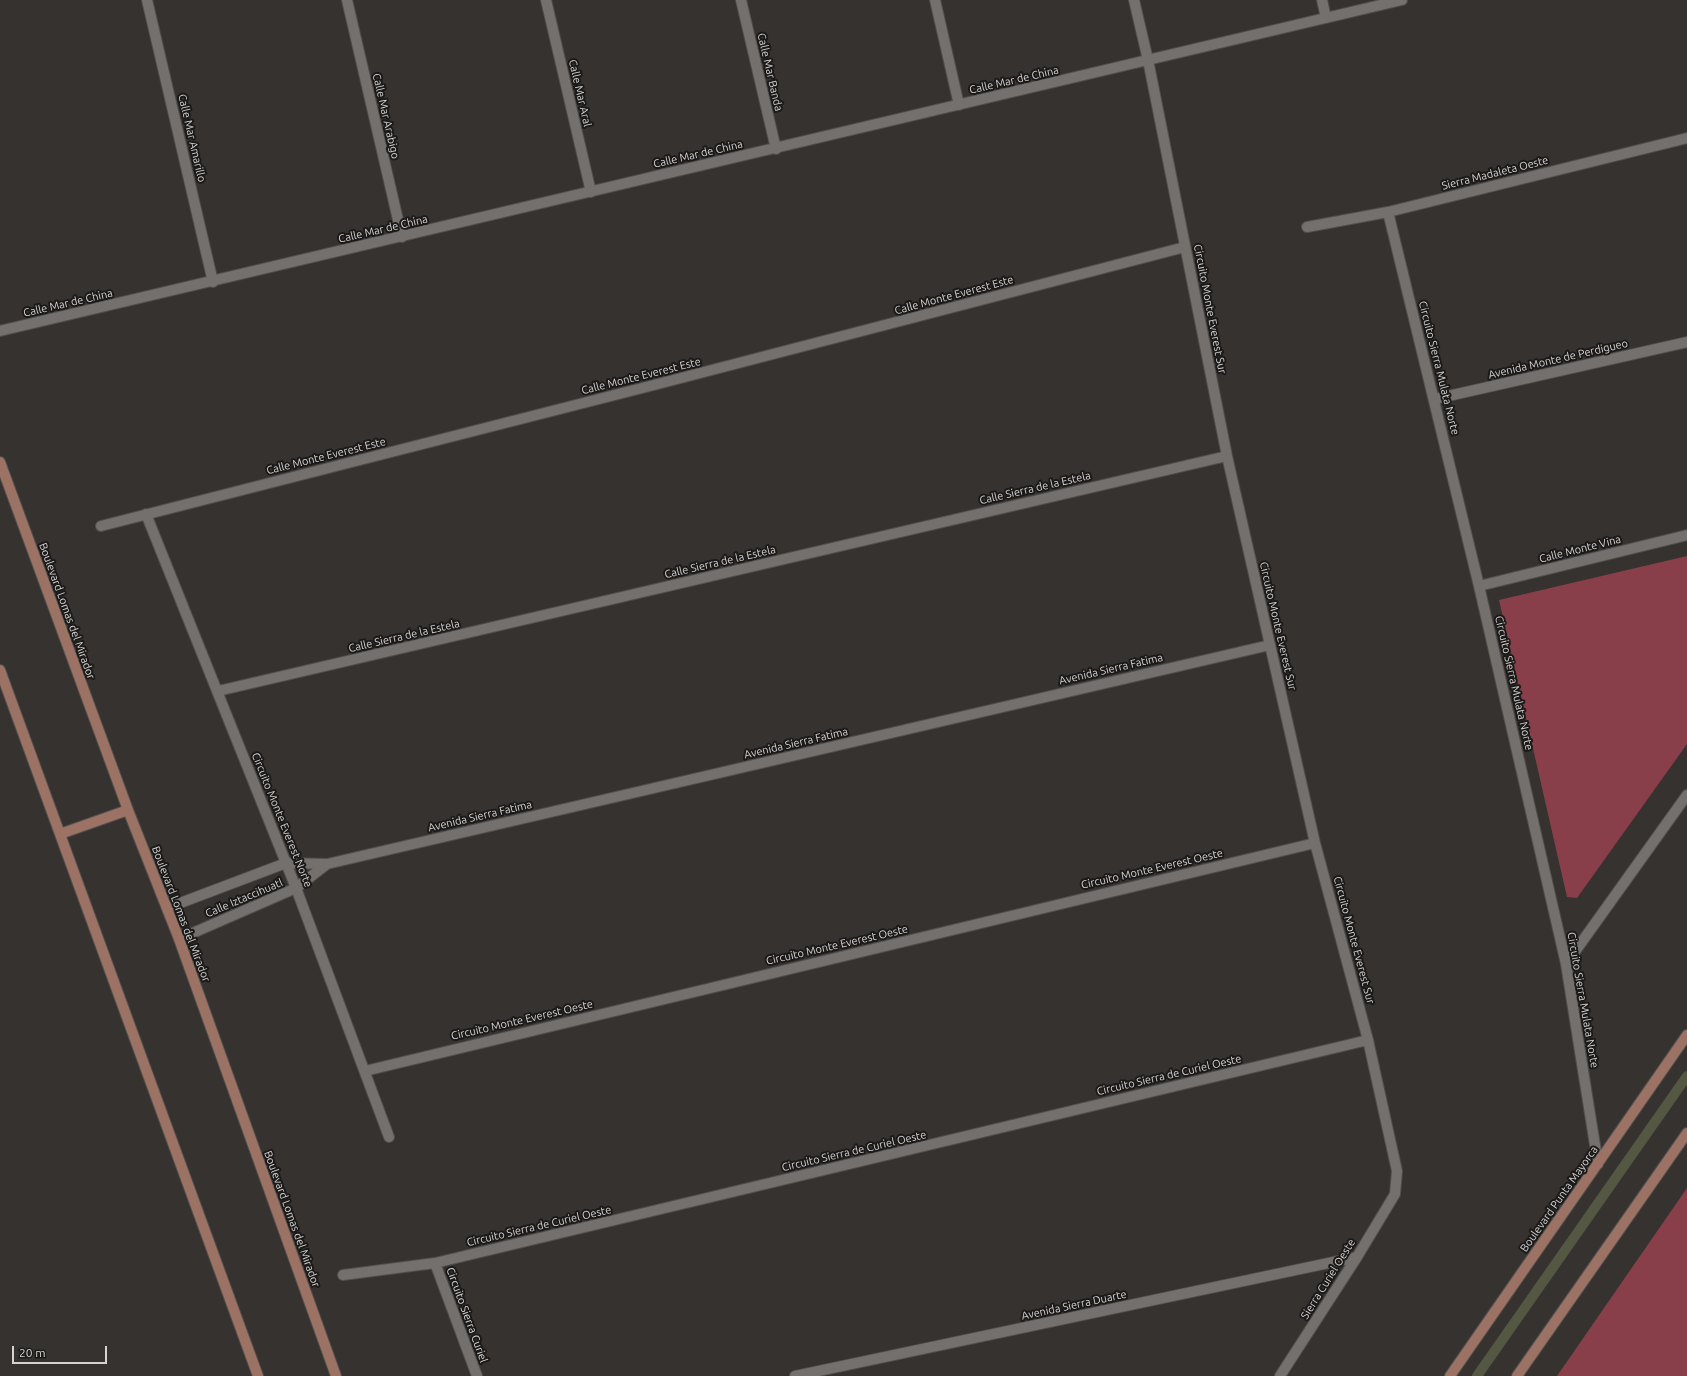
<!DOCTYPE html>
<style>
body{margin:0}
#map{position:relative;width:1687px;height:1376px;overflow:hidden;background:#353230;font-family:Ubuntu,sans-serif}
canvas{display:block}
.scale{position:absolute;left:12px;top:1346px;width:95px;height:18px;box-sizing:border-box;border:2px solid #d5d4d2;border-top:0;padding-left:5px;font-size:12px;line-height:14px;white-space:nowrap;color:#d5d4d2;-webkit-text-stroke:3px #1c1a19;paint-order:stroke}
</style>
<div id="map">
<canvas width="1687" height="1376"></canvas>
<div class="scale">20 m</div>
</div>
<script>
const g = document.querySelector('canvas').getContext('2d');
g.lineJoin = 'round';
function fillPath(path, color) { g.fillStyle = color; g.fill(path, 'evenodd'); }
const poly = rows => new Path2D(rows.map(r => 'M' + r).join(''));
function stroke(path, color, width, dash) { g.strokeStyle = color; g.lineWidth = width; g.lineCap = dash ? 'butt' : 'round'; g.setLineDash(dash || []); g.stroke(path); }
function drawText(font, color, halo, rows, align = 'center') {
  g.font = font + ' Ubuntu,sans-serif'; g.lineWidth = 4; g.setLineDash([]); g.textBaseline = 'middle'; g.strokeStyle = halo; g.fillStyle = color; for (const [text, x, y, turn = 0] of rows) {
    g.save(); g.translate(x, y); g.rotate((+turn || 0) * Math.PI / 180); g.textAlign = isNaN(turn) ? turn : align; if (halo) g.strokeText(text, 0, 0); g.fillText(text, 0, 0); g.restore();
  }
}
const green = poly([
 [1687,556,1687,744,1577,898,1567,897,1499,600],
 [1687,1188,1687,1376,1557,1376]
]);
const stream = poly([
 [1477,1376,1687,1076]
]);
const street = poly([
 [147,0,213,282],
 [347,0,402,237],
 [546,0,591,192],
 [741,0,776,149],
 [935,0,959,105],
 [1134,0,1148,60,1227,456,1270,645,1315,843,1368,1040,1397,1171,1395,1194,1357,1257,1280,1376],
 [1322,0,1326,18],
 [1388,212,1479,586,1566,964,1598,1164],
 [1307,227,1388,212,1687,138],
 [0,331,1402,0],
 [1435,399,1687,342],
 [146,514,296,888,389,1137],
 [101,526,654,385,1185,247],
 [1479,586,1687,535],
 [218,691,1227,456],
 [167,908,286,863,327,864,1270,645],
 [179,939,296,888,327,864],
 [1566,964,1687,795],
 [365,1071,1315,843],
 [435,1263,477,1376],
 [343,1275,435,1263,1368,1040],
 [795,1376,1357,1257]
]);
const secondary = poly([
 [0,462,128,810,179,939,336,1376],
 [0,670,258,1376],
 [60,834,128,810],
 [1450,1376,1687,1035],
 [1517,1376,1687,1133]
]);
const streetNames = [
 ["Calle Mar Banda",770,72,77],
 ["Calle Mar de China",1014,80,-13],
 ["Calle Mar Aral",580,93,77],
 ["Calle Mar Arabigo",386,116,77],
 ["Calle Mar Amarillo",192,138,77],
 ["Calle Mar de China",698,154,-13],
 ["Sierra Madaleta Oeste",1495,173,-14],
 ["Calle Mar de China",383,229,-13],
 ["Calle Monte Everest Este",954,295,-15],
 ["Calle Mar de China",68,303,-13],
 ["Circuito Monte Everest Sur",1210,309,79],
 ["Avenida Monte de Perdigueo",1558,359,-13],
 ["Circuito Sierra Mulata Norte",1439,368,76],
 ["Calle Monte Everest Este",641,376,-14],
 ["Calle Monte Everest Este",326,456,-14],
 ["Calle Sierra de la Estela",1035,488,-13],
 ["Calle Monte Vina",1580,549,-14],
 ["Calle Sierra de la Estela",720,562,-13],
 ["Boulevard Lomas del Mirador",67,611,70],
 ["Circuito Monte Everest Sur",1278,626,77],
 ["Calle Sierra de la Estela",404,636,-13],
 ["Avenida Sierra Fatima",1111,669,-13],
 ["Circuito Sierra Mulata Norte",1514,683,77],
 ["Avenida Sierra Fatima",796,743,-13],
 ["Avenida Sierra Fatima",480,816,-13],
 ["Circuito Monte Everest Norte",282,820,68],
 ["Circuito Monte Everest Oeste",1152,869,-13],
 ["Calle Iztaccihuatl",244,898,-23],
 ["Boulevard Lomas del Mirador",181,914,69],
 ["Circuito Monte Everest Sur",1354,940,75],
 ["Circuito Monte Everest Oeste",837,945,-13],
 ["Circuito Sierra Mulata Norte",1583,1000,80],
 ["Circuito Monte Everest Oeste",522,1020,-13],
 ["Circuito Sierra de Curiel Oeste",1169,1075,-13],
 ["Circuito Sierra de Curiel Oeste",854,1151,-13],
 ["Boulevard Punta Mayorca",1559,1199,-55],
 ["Boulevard Lomas del Mirador",292,1219,70],
 ["Circuito Sierra de Curiel Oeste",539,1226,-13],
 ["Sierra Curiel Oeste",1328,1279,-58],
 ["Avenida Sierra Duarte",1074,1305,-12],
 ["Circuito Sierra Curiel",467,1315,70]
];
fillPath(green, '#883f49');
stroke(stream, '#545741', 10);
stroke(street, '#514e4c', 12);
stroke(secondary, '#514e4c', 12);
stroke(street, '#73706d', 10);
stroke(secondary, '#9b7263', 10);
drawText('11px', '#d5d4d2', '#1c1a19', streetNames);
</script>
